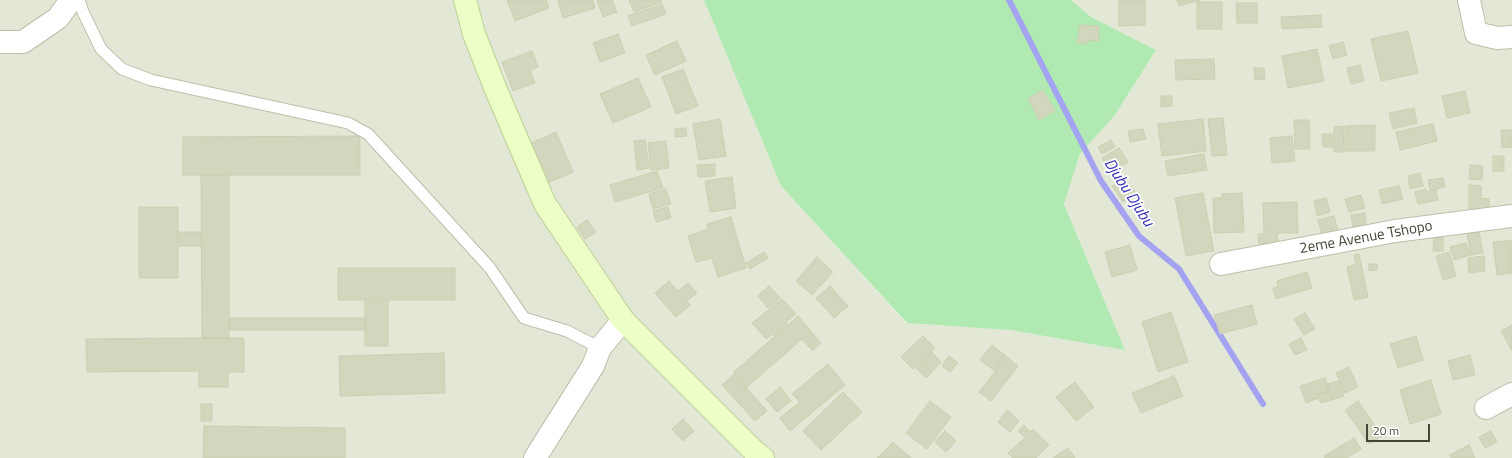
<!DOCTYPE html>
<style>
body{margin:0}
#map{position:relative;width:1512px;height:458px;overflow:hidden;background:#f0f4e8;font-family:"Titillium Web",sans-serif}
canvas{display:block}
.scale{position:absolute;left:1366px;top:424px;width:64px;height:18px;box-sizing:border-box;border:2px solid #444736;border-top:0;padding-left:5px;font-size:12px;line-height:14px;white-space:nowrap;color:#444736;-webkit-text-stroke:3px #fff;paint-order:stroke}
</style>
<div id="map">
<canvas width="1512" height="458"></canvas>
<div class="scale">20 m</div>
</div>
<script>
const g = document.querySelector('canvas').getContext('2d');
g.lineJoin = 'round';
function fillPath(path, color) { g.fillStyle = color; g.fill(path, 'evenodd'); }
const poly = rows => new Path2D(rows.map(r => 'M' + r).join(''));
function stroke(path, color, width, dash) { g.strokeStyle = color; g.lineWidth = width; g.lineCap = dash ? 'butt' : 'round'; g.setLineDash(dash || []); g.stroke(path); }
function drawText(font, color, halo, rows, align = 'center') {
  g.font = font + ' "Titillium Web",sans-serif'; g.lineWidth = 3.5; g.setLineDash([]); g.textBaseline = 'middle'; g.strokeStyle = halo; g.fillStyle = color; for (const [text, x, y, turn = 0] of rows) {
    g.save(); g.translate(x, y); g.rotate((+turn || 0) * Math.PI / 180); g.textAlign = isNaN(turn) ? turn : align; if (halo) g.strokeText(text, 0, 0); g.fillText(text, 0, 0); g.restore();
  }
}
const residential = poly([
 [0,0,704,0,781,186,906,323,1010,330,1125,350,1064,204,1080,154,1115,115,1156,50,1091,17,1071,0,1512,0,1512,458,0,458]
]);
const green = poly([
 [704,0,1071,0,1091,17,1156,50,1115,115,1080,154,1064,204,1125,350,1010,330,907,323,781,186]
]);
const stream = poly([
 [1009,0,1101,181,1139,236,1179,269,1263,404]
]);
const building = poly([
 [507,0,546,0,549,8,515,21,507,0],
 [558,0,593,0,595,8,563,18,558,0],
 [597,0,612,0,617,12,603,17,597,0],
 [629,0,661,0,662,2,634,12,629,0],
 [1119,0,1145,0,1145,25,1119,26,1119,0],
 [1177,0,1200,0,1179,6,1177,0],
 [1197,2,1222,2,1222,29,1197,29,1197,2],
 [1236,3,1257,3,1257,23,1237,23,1236,3],
 [662,4,666,14,632,26,628,16,662,4],
 [1321,15,1322,27,1282,29,1281,17,1321,15],
 [1080,25,1099,26,1099,41,1087,40,1087,44,1077,43,1080,25],
 [1408,31,1418,73,1381,81,1371,39,1408,31],
 [618,34,625,53,600,62,593,43,618,34],
 [677,41,686,61,655,75,646,55,677,41],
 [1343,42,1347,55,1333,59,1329,46,1343,42],
 [1317,49,1324,81,1288,88,1282,56,1317,49],
 [532,51,538,67,530,70,535,83,513,91,502,62,532,51],
 [1214,59,1215,79,1176,80,1175,60,1214,59],
 [1360,65,1364,81,1351,84,1347,68,1360,65],
 [1254,68,1264,68,1265,79,1255,80,1254,68],
 [683,69,698,106,676,114,662,77,683,69],
 [638,78,651,107,613,123,600,94,638,78],
 [1043,90,1055,111,1039,120,1028,98,1043,90],
 [1465,91,1470,113,1447,118,1442,96,1465,91],
 [1161,96,1172,96,1172,106,1161,107,1161,96],
 [1414,108,1417,123,1393,129,1389,113,1414,108],
 [1223,118,1227,155,1212,156,1208,119,1223,118],
 [720,119,726,156,699,160,693,124,720,119],
 [1203,119,1206,151,1162,156,1158,124,1203,119],
 [1294,120,1309,120,1310,149,1295,149,1294,120],
 [1433,124,1437,141,1400,150,1396,132,1433,124],
 [1375,125,1375,151,1345,151,1345,126,1375,125],
 [1343,126,1344,152,1334,152,1334,127,1343,126],
 [686,128,687,136,675,137,675,129,686,128],
 [1143,129,1146,139,1130,142,1128,131,1143,129],
 [1501,130,1512,130,1512,147,1502,148,1501,130],
 [556,132,573,172,548,183,531,143,556,132],
 [1322,134,1332,134,1333,147,1323,147,1322,134],
 [360,136,360,175,183,175,183,137,360,136],
 [1292,136,1295,161,1272,163,1270,138,1292,136],
 [645,140,649,168,637,170,634,141,645,140],
 [1111,140,1115,147,1102,154,1098,147,1111,140],
 [666,141,669,168,651,170,648,143,666,141],
 [1119,148,1128,162,1110,172,1102,158,1119,148],
 [1204,154,1207,170,1168,176,1165,161,1204,154],
 [1493,156,1504,156,1504,171,1493,171,1493,156],
 [715,164,715,176,698,177,697,165,715,164],
 [1470,165,1483,166,1482,180,1469,179,1470,165],
 [657,171,663,188,615,202,610,185,657,171],
 [1420,173,1423,186,1410,189,1408,176,1420,173],
 [201,175,229,175,229,338,202,338,201,175],
 [732,177,736,208,710,212,705,181,732,177],
 [1124,178,1136,193,1123,202,1112,186,1124,178],
 [1443,178,1445,187,1430,190,1428,180,1443,178],
 [1469,185,1481,186,1481,198,1489,199,1489,211,1469,211,1469,185],
 [1399,186,1403,199,1382,204,1379,190,1399,186],
 [666,189,671,204,653,209,649,194,666,189],
 [1426,189,1426,192,1436,190,1438,200,1418,204,1415,192,1426,189],
 [1203,193,1214,251,1186,256,1175,198,1203,193],
 [1242,193,1244,232,1214,233,1213,198,1222,198,1222,194,1242,193],
 [1361,195,1365,208,1349,212,1345,199,1361,195],
 [1326,198,1330,212,1317,216,1314,201,1326,198],
 [1297,202,1298,233,1277,233,1278,243,1259,244,1258,234,1264,234,1263,203,1297,202],
 [139,207,178,207,178,278,139,278,139,207],
 [668,207,671,218,656,222,653,211,668,207],
 [1365,213,1366,227,1353,229,1351,215,1365,213],
 [1334,216,1338,231,1322,235,1318,220,1334,216],
 [731,217,746,268,718,277,712,258,696,262,688,236,708,229,707,224,731,217],
 [587,220,596,232,585,239,577,227,587,220],
 [178,232,201,232,202,246,178,246,178,232],
 [1479,232,1483,253,1471,255,1467,234,1479,232],
 [1434,237,1443,237,1443,251,1433,251,1434,237],
 [1512,240,1512,273,1497,275,1493,242,1512,240],
 [1466,243,1470,255,1454,260,1450,247,1466,243],
 [1130,245,1137,270,1112,277,1105,252,1130,245],
 [764,252,768,258,750,269,746,263,764,252],
 [1449,252,1456,276,1443,280,1436,256,1449,252],
 [1359,254,1368,297,1354,300,1347,267,1356,264,1354,255,1359,254],
 [1484,256,1485,271,1469,273,1468,258,1484,256],
 [817,257,833,272,812,295,796,281,817,257],
 [1369,264,1377,264,1377,270,1369,271,1369,264],
 [338,268,455,268,455,300,338,300,338,268],
 [1307,272,1312,288,1276,299,1273,288,1278,287,1277,281,1307,272],
 [669,281,678,291,688,283,697,293,687,301,690,305,676,317,655,293,669,281],
 [769,286,780,298,768,308,758,296,769,286],
 [830,286,848,306,834,318,816,298,830,286],
 [782,299,796,314,786,322,787,324,774,336,772,334,766,339,752,323,782,299],
 [365,301,388,301,388,346,365,346,365,301],
 [1252,305,1257,324,1220,334,1214,315,1252,305],
 [1171,312,1188,362,1158,372,1142,322,1171,312],
 [1305,313,1315,329,1304,335,1294,319,1305,313],
 [798,316,821,343,813,351,802,339,747,387,734,372,798,316],
 [229,318,365,318,365,330,229,330,229,318],
 [1512,325,1512,351,1501,331,1512,325],
 [923,336,935,348,913,369,901,357,923,336],
 [1416,336,1423,360,1398,368,1390,344,1416,336],
 [202,338,244,338,244,372,228,372,228,387,199,387,199,371,87,372,86,339,202,338],
 [1301,338,1307,350,1295,355,1289,344,1301,338],
 [992,345,1006,356,995,371,980,360,992,345],
 [932,352,941,362,926,378,916,368,932,352],
 [444,353,445,393,340,396,339,356,444,353],
 [1470,355,1475,375,1453,380,1448,361,1470,355],
 [949,356,958,363,950,372,942,366,949,356],
 [1007,357,1018,366,991,401,979,392,1007,357],
 [828,364,845,385,790,431,780,418,800,402,792,394,828,364],
 [1349,367,1358,387,1345,393,1336,373,1349,367],
 [734,374,767,411,755,421,722,385,734,374],
 [1174,376,1183,396,1141,413,1132,393,1174,376],
 [1325,378,1329,391,1317,394,1319,398,1306,403,1300,386,1325,378],
 [1431,380,1441,414,1410,424,1400,390,1431,380],
 [1339,381,1344,396,1332,400,1327,384,1339,381],
 [1075,382,1094,407,1076,421,1056,397,1075,382],
 [780,387,791,401,777,412,766,399,780,387],
 [1329,391,1332,400,1321,403,1318,395,1329,391],
 [843,392,862,412,821,450,803,431,843,392],
 [930,401,951,417,927,449,906,433,930,401],
 [1358,401,1382,436,1369,444,1345,410,1358,401],
 [201,404,212,404,212,421,201,421,201,404],
 [1007,410,1019,421,1010,432,998,422,1007,410],
 [683,419,694,431,683,441,672,429,683,419],
 [1024,425,1030,432,1033,429,1049,445,1036,458,1013,458,1008,453,1025,438,1018,431,1024,425],
 [204,426,345,428,345,458,203,458,204,426],
 [945,431,956,441,946,452,935,442,945,431],
 [1491,431,1497,442,1485,448,1479,437,1491,431],
 [1354,438,1361,449,1347,458,1325,458,1324,456,1354,438],
 [893,442,911,458,877,458,893,442],
 [1469,445,1475,458,1451,458,1449,455,1469,445],
 [1068,448,1075,458,1053,458,1068,448]
]);
const lane = poly([
 [79,0,83,12,101,49,122,69,151,80,348,123,368,134,490,268,524,318,567,331,600,348]
]);
const street = poly([
 [1469,0,1476,33,1497,38,1512,37],
 [0,42,23,42,58,18,71,0],
 [1221,264,1395,231,1512,216],
 [1486,408,1512,394],
 [535,458,593,366,600,348,623,320]
]);
const secondary = poly([
 [465,0,474,34,496,90,545,204,623,320,753,450,763,458]
]);
const streetNames = [
 ["2eme Avenue Tshopo",1366,238,-10]
];
const waterNames = [
 ["Djubu Djubu",1128,193,57]
];
fillPath(residential, '#e3e8d6');
fillPath(green, '#b0e9b2');
stroke(stream, '#a3a3f1', 6);
fillPath(building, '#d1d6bd');
stroke(building, '#cad1b0', 1);
stroke(lane, '#bac0aa', 13);
stroke(street, '#bac0aa', 24);
stroke(secondary, '#bed194', 24);
stroke(lane, '#fff', 11);
stroke(street, '#fff', 22);
stroke(secondary, '#ebffc6', 22);
drawText('15px', '#444736', '#fff', streetNames);
drawText('italic 16px', '#2f2eb5', '#fff', waterNames);
</script>
